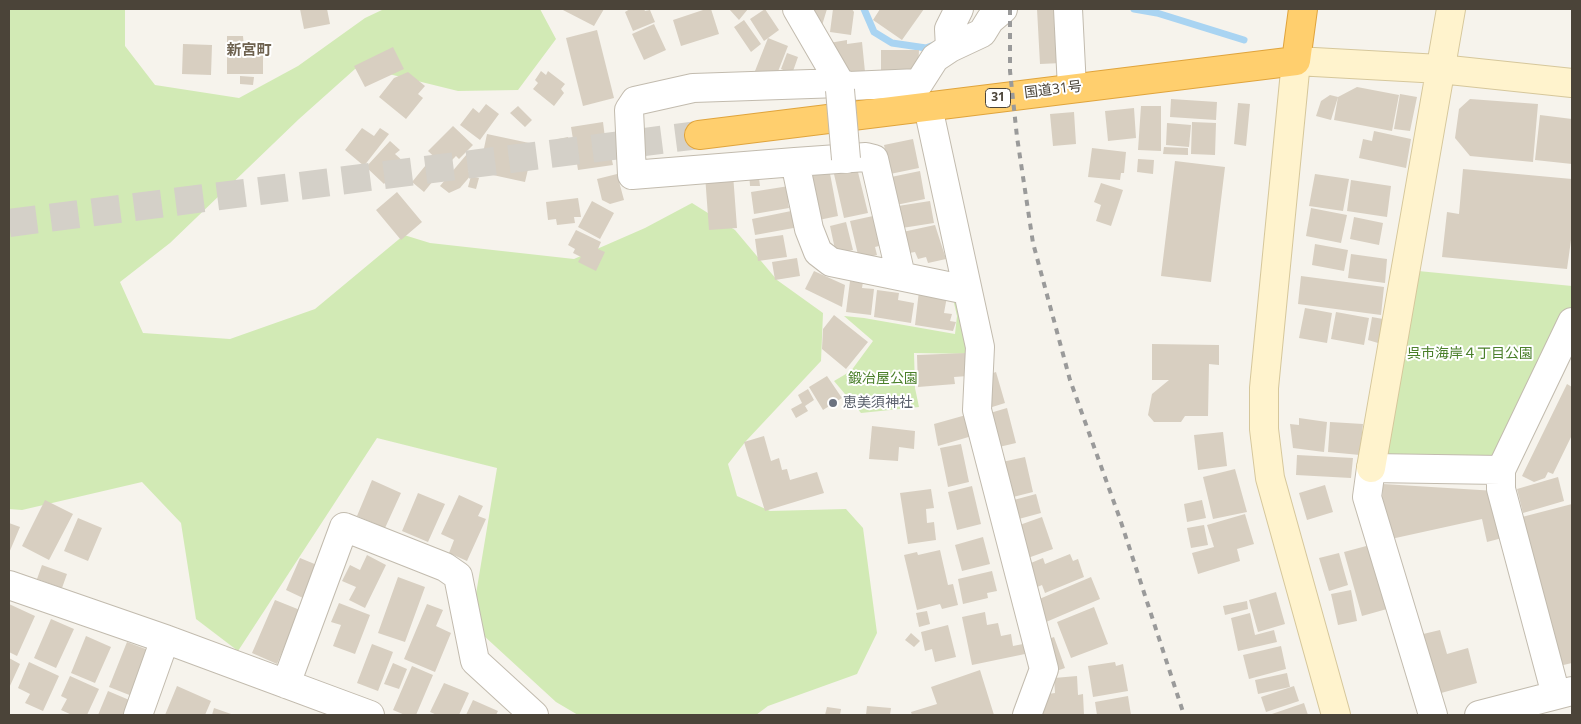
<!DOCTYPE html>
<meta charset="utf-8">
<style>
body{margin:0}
#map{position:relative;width:1581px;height:724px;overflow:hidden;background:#f6f3ec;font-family:"Open Sans",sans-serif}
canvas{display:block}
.frame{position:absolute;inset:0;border:10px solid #4b4439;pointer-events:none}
</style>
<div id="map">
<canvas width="1581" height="724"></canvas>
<div class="frame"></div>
</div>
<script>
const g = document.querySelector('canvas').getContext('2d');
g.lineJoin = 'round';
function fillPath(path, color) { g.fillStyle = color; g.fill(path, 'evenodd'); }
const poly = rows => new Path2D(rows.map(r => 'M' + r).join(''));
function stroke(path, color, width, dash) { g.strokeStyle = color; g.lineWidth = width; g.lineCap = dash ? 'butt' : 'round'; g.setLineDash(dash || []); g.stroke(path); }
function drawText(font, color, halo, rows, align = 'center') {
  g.font = font + ' "Open Sans","Noto Sans JP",sans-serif'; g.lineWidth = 4; g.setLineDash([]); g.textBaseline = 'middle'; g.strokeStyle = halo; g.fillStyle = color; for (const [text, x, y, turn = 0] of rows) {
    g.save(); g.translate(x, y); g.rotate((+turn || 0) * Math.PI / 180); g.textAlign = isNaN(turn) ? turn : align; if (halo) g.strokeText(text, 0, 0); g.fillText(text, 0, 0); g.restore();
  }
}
const green = poly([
 [9,9,125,9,125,46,155,85,239,98,298,66,365,18,384,9,540,9,556,39,518,90,458,91,389,74,355,69,299,119,170,243,120,282,143,333,230,339,315,309,404,235,430,243,574,259,645,228,692,203,735,230,777,280,823,313,821,361,746,441,728,464,737,496,770,511,846,509,863,528,877,633,857,674,768,706,756,715,578,715,556,702,471,624,497,468,377,438,238,651,196,619,181,523,142,482,22,510,9,509],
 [1408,270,1572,286,1572,314,1498,466,1375,465],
 [951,290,964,292,976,354,914,353,915,388,919,407,861,413,834,381,851,371,873,341,844,316,864,318,955,334,957,316]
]);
const stream = poly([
 [864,9,874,32,892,43,926,48,934,45],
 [1134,9,1157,13,1244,40]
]);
const building = poly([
 [300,9,327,9,330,24,304,29],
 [561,9,604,9,594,26],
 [630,9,644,9,645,11,650,10,655,22,633,31,625,12],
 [706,9,711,9,719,34,681,46,673,20],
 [729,9,748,9,739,20],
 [765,9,779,30,764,41,750,19],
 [810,9,827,9,820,32],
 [833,9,852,9,854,12,851,35,830,32],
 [880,9,924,9,902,40,873,20],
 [1037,9,1060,9,1062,63,1040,64],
 [744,20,761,44,751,52,734,27],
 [654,24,666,50,644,60,632,34],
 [597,30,614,98,583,106,566,38],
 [227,36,243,36,244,47,263,47,263,74,227,74],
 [768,38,788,46,777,74,771,78,755,71],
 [847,40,847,44,862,42,865,72,843,76,829,43],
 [183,44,212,45,211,75,182,74],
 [393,47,404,69,365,87,354,66],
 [881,50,919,50,918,72,881,72],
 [787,53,798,57,792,74,781,69],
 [541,71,546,75,548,71,565,84,561,89,564,93,554,106,533,89,538,83,535,80],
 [408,72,425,86,418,94,423,98,406,119,379,97,394,78],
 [240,76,254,77,253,85,240,84],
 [1357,87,1399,95,1392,131,1334,120,1338,97],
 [1400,94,1417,97,1410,131,1394,129],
 [1330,95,1338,97,1331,120,1316,116,1321,101],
 [1171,99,1217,102,1216,120,1170,117],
 [1470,99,1538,104,1533,162,1470,156,1455,138,1459,109],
 [1238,103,1250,104,1246,146,1234,144],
 [486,104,499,114,480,140,460,125,473,108,479,113],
 [518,106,532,120,525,127,510,113],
 [1141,106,1161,106,1161,151,1138,150],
 [1134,108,1136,138,1108,141,1105,111],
 [1074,112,1076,144,1053,146,1050,114],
 [1540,115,1572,119,1572,164,1535,160],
 [603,122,605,138,612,137,614,151,610,151,613,165,578,170,571,127],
 [1192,122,1216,123,1215,155,1191,154],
 [1167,123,1191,125,1189,147,1166,145],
 [453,126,473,145,459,159,456,156,445,167,428,151],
 [362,128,374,136,380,128,389,134,364,166,345,150],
 [1374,131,1411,139,1406,168,1359,158,1363,139,1372,141],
 [487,134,534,144,525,182,479,172],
 [568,137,571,152,561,153,558,139],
 [913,139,919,168,890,174,884,145],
 [390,141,400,150,395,154,404,162,384,184,366,167],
 [1164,147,1188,148,1188,155,1163,154],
 [1092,148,1126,152,1124,173,1121,173,1120,180,1088,177],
 [467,154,476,162,468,171,472,174,460,188,449,193,440,186],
 [1138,159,1154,160,1153,174,1137,172],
 [430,160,442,170,424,192,412,182],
 [1175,161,1225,167,1211,282,1161,276],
 [828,163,838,216,814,221,803,168],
 [857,168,868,213,844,218,834,174],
 [1463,169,1572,179,1572,233,1567,269,1442,257,1447,212,1459,214],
 [758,170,760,186,750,186,749,171],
 [920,171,925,199,896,205,891,177],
 [617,174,624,200,610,204,602,200,597,179],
 [733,174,737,228,709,230,705,175],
 [1315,174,1349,179,1343,211,1309,206],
 [471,176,479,178,476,189,468,187],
 [1351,180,1391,186,1387,217,1347,211],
 [1101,183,1123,190,1111,226,1096,221,1101,205,1094,202],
 [789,186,792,202,788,202,789,208,754,214,751,192],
 [397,192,422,222,401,240,376,210],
 [578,198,581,217,574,217,575,223,557,225,556,219,548,220,546,202],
 [592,201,614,213,600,239,578,227],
 [930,201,934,223,902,228,898,206],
 [1311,208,1347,215,1341,243,1306,236],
 [796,210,799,227,755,235,752,219],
 [873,216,879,246,875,247,877,255,859,259,850,221],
 [1354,217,1383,223,1379,245,1350,239],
 [846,222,853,250,836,254,830,226],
 [935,225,946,259,928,263,926,257,918,259,915,252,909,253,898,233],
 [576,230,601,242,598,249,605,252,596,271,578,262,581,257,573,253,575,249,568,245],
 [783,235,787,257,758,261,755,239],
 [1315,244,1348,250,1344,271,1312,265],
 [1351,254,1387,259,1385,283,1348,278],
 [797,258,800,276,775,280,772,262],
 [814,271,845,285,842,307,805,289],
 [1301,276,1384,287,1381,315,1298,304],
 [850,281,863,282,862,288,874,289,871,315,846,312],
 [877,290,899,293,898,300,914,303,911,323,874,317],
 [919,291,948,291,944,313,952,314,950,321,956,322,953,331,915,325],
 [1305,308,1332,313,1327,343,1299,338],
 [1336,312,1369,318,1364,345,1331,339],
 [834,315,868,342,846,369,822,349,823,329],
 [1372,317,1383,319,1378,343,1368,340],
 [1152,344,1219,345,1219,365,1209,364,1208,416,1185,416,1181,422,1154,422,1148,415,1152,394,1169,380,1152,380],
 [967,353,968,376,954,377,955,384,918,387,917,355],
 [996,372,1005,403,989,408,987,375],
 [827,376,842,398,823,410,809,387],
 [1567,384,1572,387,1572,435,1553,474,1548,472,1545,478,1534,482,1522,476],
 [808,389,814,400,805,406,808,411,796,418,791,409,802,403,798,395],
 [1007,408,1016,443,999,447,990,413],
 [966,415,972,436,938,446,934,424],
 [1299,418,1327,422,1324,452,1293,448,1290,424,1299,425],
 [1330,422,1363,424,1360,455,1328,452],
 [872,426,915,431,914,449,899,447,898,461,869,459],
 [1223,432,1227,466,1198,470,1194,435],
 [764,436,771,461,779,458,782,470,787,469,790,480,817,472,824,493,765,511,744,442],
 [961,444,969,482,948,487,940,448],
 [1297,455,1353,458,1351,478,1296,475],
 [1025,457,1033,492,1013,497,1002,462],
 [1235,469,1247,512,1213,519,1203,477],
 [1558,477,1564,501,1523,513,1517,489],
 [372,480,401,493,385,528,357,516],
 [1383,484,1496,491,1506,537,1487,542,1482,519,1391,539,1382,499],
 [1325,485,1333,512,1307,520,1299,493],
 [972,486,981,524,957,530,948,492],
 [931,489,934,508,926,509,927,523,934,522,936,540,908,544,900,493],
 [418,493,445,504,428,542,402,531],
 [1036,494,1041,513,1015,520,1010,501],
 [459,495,483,506,478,516,486,519,467,561,449,553,454,540,441,534],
 [45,500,73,514,49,560,22,546],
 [1202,500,1206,518,1187,522,1184,504],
 [1572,504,1572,663,1559,666,1522,517],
 [1245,514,1254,544,1237,549,1240,561,1198,574,1192,553,1214,547,1207,525],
 [1042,517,1053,549,1025,559,1014,527],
 [78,518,102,528,88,561,64,551],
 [9,523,20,527,9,553],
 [1204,525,1208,545,1191,548,1187,528],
 [983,537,990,564,962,571,955,545],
 [1370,545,1387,609,1362,616,1344,552],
 [940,550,948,585,953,584,958,605,942,609,940,604,917,610,904,555,917,552,918,555],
 [1339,553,1348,585,1329,591,1319,558],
 [1070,554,1073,561,1078,559,1084,577,1045,593,1042,585,1035,588,1026,565,1043,558,1045,564],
 [367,555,386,565,365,608,349,600,356,587,342,581,350,565,360,570],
 [300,558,317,565,303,598,286,590],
 [42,565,67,574,62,588,37,579],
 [992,571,997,591,987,593,988,598,963,604,958,579],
 [398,577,425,587,405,642,378,633],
 [1091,577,1100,599,1046,622,1037,600],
 [1351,590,1357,621,1338,625,1331,594],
 [1276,592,1285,624,1258,632,1249,600],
 [275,600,300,610,277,664,252,653],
 [1247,601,1248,609,1225,615,1223,606],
 [339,603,370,615,355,654,333,646,341,625,331,622],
 [9,604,35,616,17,656,9,652],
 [427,604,443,610,436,626,451,633,435,672,404,659],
 [1094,607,1108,644,1071,658,1057,622],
 [927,611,930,624,919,627,916,613],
 [985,612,987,625,998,623,1001,636,1011,634,1013,646,1023,644,1025,654,972,665,962,617],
 [1250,613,1255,635,1274,630,1277,642,1238,651,1231,618],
 [51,619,74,629,56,668,34,658],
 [948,625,956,657,935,662,932,649,925,651,921,632],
 [1440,630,1447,654,1468,648,1477,683,1434,695,1419,635],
 [911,633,920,641,914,647,905,640],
 [86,636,111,647,95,683,71,673],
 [1054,637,1065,668,1051,673,1040,642],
 [127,642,151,651,132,696,109,687],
 [372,644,393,652,378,691,357,683],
 [1281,646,1286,669,1249,679,1243,655],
 [9,658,20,664,9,688],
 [29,662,59,676,43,711,25,703,30,694,18,688],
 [1115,662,1116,666,1123,664,1128,691,1093,697,1088,666],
 [393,663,407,669,399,689,384,684],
 [412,666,433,675,416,715,405,715,393,710],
 [980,670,994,715,912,715,911,712,937,704,931,687],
 [1287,673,1290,687,1258,694,1255,680],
 [70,676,99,689,87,715,72,715,61,710,67,699,61,696],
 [1077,676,1078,695,1083,694,1084,715,1040,715,1039,695,1055,693,1054,678],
 [444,683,469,693,459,715,437,715,430,712],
 [177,686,211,701,205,715,165,715],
 [1294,686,1299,701,1266,712,1261,697],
 [108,691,134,702,128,715,98,715],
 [1128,696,1131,715,1097,715,1095,702],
 [473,700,498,711,496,715,466,715],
 [1304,703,1308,715,1269,715],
 [867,706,891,708,890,715,866,715],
 [827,707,841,709,840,715,825,715],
 [214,708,234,715,212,715]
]);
const highwayTunnel = poly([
 [9,223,699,135]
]);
const street = poly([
 [1068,9,1072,88],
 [950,48,982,33,990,20,1003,9],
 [840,90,840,83,849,86,919,83,935,58,950,48,949,29,959,9],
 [928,107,980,347,977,410,1044,669,1027,715],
 [795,162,632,175,629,110,635,101,693,88,840,83,797,9],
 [901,276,874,159,866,157,795,162,809,229,818,252,831,262,967,290],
 [9,585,165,639,370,715],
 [286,684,344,527,445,567,458,576,475,661,534,715],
 [1556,695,1501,489,1501,470,1572,322],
 [138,715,165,639],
 [1433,715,1367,497,1371,468,1501,470],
 [1479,715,1572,691]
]);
const secondary = poly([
 [1371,468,1451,9],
 [1336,715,1270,478,1264,429,1264,388,1296,61,1440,69,1572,83]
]);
const highway = poly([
 [699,135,1296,61,1303,9]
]);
const rail = poly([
 [1010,9,1010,71,1017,137,1033,243,1070,380,1120,519,1184,715]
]);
const streetBridge = poly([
 [840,90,846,159]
]);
const markers = [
 [833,403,5,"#6b7280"]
];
const shields = [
 [998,98,25]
];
const shieldNames = [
 ["31",998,98]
];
const streetNames = [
 ["国道31号",1053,90,-7]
];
const parkNames = [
 ["呉市海岸４丁目公園",1470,354],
 ["鍛冶屋公園",883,379]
];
const worshipNames = [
 ["恵美須神社",843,403]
];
const neighbourhoodNames = [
 ["新宮町",249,51]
];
fillPath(green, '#d2eab5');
stroke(stream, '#a9d4f2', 7);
fillPath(building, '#d8cfc1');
stroke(highwayTunnel, '#d4d0c8', 28, [28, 14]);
stroke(street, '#c2bbae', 30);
stroke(secondary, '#d6c79b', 30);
stroke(highway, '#e0a43c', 30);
stroke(street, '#fff', 28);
stroke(secondary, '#fff3cd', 28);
stroke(highway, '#ffcf6e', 28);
stroke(rail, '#9a9a9a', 4, [6, 6]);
stroke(streetBridge, '#c2bbae', 30, []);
stroke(streetBridge, '#fff', 28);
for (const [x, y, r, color] of markers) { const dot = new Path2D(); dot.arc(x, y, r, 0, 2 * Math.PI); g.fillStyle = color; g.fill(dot); stroke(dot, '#fff', 2); }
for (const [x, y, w] of shields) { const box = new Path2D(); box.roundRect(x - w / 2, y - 9.5, w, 19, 4); g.fillStyle = '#fff'; g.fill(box); stroke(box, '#4b4439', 1); }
drawText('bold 12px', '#4b4439', null, shieldNames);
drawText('14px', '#4b4439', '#fff', streetNames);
drawText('14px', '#4a7f2a', '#fff', parkNames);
drawText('14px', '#5b616d', '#fff', worshipNames, 'left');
drawText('bold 15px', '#6e6250', '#fff', neighbourhoodNames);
</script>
